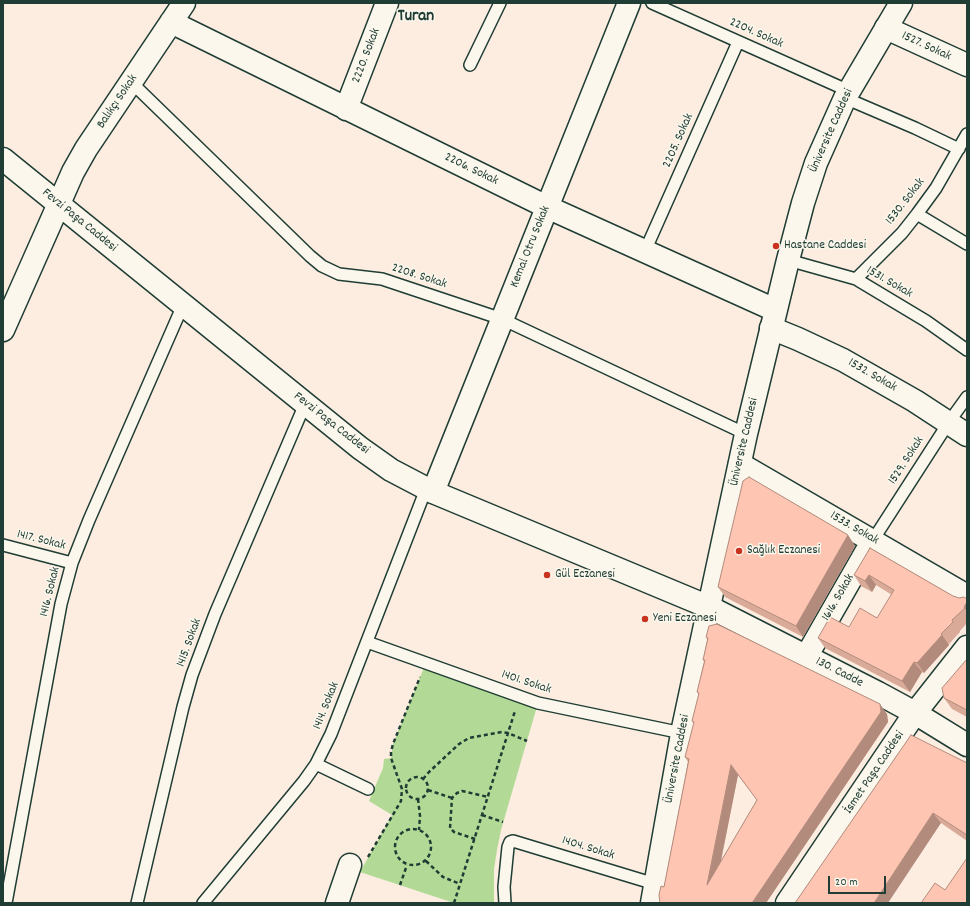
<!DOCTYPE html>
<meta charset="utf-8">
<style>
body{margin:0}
#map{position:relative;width:970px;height:906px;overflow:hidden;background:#fcede0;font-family:Dekko,sans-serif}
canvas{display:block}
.frame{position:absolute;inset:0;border:4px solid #1f3d34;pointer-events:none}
.scale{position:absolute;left:828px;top:876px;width:58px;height:18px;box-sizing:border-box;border:2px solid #1f3d34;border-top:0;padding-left:5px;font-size:12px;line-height:14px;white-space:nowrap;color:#1f3d34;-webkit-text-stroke:3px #fbf7ec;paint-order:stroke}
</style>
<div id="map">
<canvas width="970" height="906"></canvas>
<div class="frame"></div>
<div class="scale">20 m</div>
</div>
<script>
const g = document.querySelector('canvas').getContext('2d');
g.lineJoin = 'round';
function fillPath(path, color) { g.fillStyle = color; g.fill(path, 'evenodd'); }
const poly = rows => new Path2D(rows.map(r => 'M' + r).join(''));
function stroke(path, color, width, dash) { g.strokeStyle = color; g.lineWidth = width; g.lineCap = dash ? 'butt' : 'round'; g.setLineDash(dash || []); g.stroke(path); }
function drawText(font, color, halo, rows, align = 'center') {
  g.font = font + ' Dekko,sans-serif'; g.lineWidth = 3; g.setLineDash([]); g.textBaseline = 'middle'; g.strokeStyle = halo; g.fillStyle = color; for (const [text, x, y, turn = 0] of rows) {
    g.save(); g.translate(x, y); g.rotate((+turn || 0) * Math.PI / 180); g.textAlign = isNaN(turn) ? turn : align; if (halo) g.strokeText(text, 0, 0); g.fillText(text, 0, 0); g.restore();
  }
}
const green = poly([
 [425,665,538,703,501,830,497,850,494,869,494,903,454,903,360,872,392,815,369,801,383,768,384,759,391,758,393,744]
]);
const path = poly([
 '406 788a11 11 0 1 1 22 0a11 11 0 1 1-22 0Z',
 [423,779,429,772,459,744,469,738,502,732,508,733,527,741],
 [428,790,452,798],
 [418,799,420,816,419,830],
 [482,815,503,822],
 '395 847a18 18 0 1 1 36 0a18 18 0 1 1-36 0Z',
 [475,839,454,832,450,828,452,798,457,793,462,791,488,797],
 [368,857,401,801,402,789,391,758,391,752,393,744,420,677],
 [426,861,443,877,460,884],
 [400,885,407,865],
 [454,903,515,711]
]);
const service = poly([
 [652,3,849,91],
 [470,65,500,3],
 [131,82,310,256,322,266,339,274,382,279,502,319,746,434],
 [845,98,915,128,959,149],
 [917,214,967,244],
 [645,251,738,42],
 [788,260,856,279,926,321,967,350],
 [856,279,902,233,917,214,936,188,967,134],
 [873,540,949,422,967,397],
 [3,545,72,563],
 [367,642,538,703,682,733],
 [316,764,368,789],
 [6,903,61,604,72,563,89,520,183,305],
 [137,903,183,707,192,675,215,614,305,404],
 [203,903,304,781,316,764,331,734,426,489],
 [505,903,504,887,508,847,510,842,513,841,655,884]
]);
const minor = poly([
 [171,22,547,207,775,310],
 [886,28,967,65],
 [346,109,387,3],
 [771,328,798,339,843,360,915,401,967,435],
 [3,330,73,172,86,149,184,3],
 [740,464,967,596],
 [433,492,629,3],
 [806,657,873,540],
 [915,713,967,745],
 [337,903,350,865]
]);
const tertiary = poly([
 [3,159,360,448,391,470,433,492,709,607,878,693,915,713]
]);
const secondary = poly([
 [652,903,683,728,746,434,788,260,803,203,816,163,845,98,901,3],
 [787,903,915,713,967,647]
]);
const wall = poly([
 [848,535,855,546,803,637,725,597,718,587],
 [870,548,953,596,959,598,967,599,967,623,960,631,960,632,949,644,949,645,924,673,922,672,910,692,825,648,818,638,849,627,877,618,892,595,876,585,872,592,861,586,854,575],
 [706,637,887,714,888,722,766,903,660,903,664,887,688,762,685,757,694,724,692,721,699,694,697,692,704,661,703,660,707,640],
 [738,775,757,800,721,861],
 [967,659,967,717,952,709,944,698],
 [967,763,967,841,941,823,795,903]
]);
const shadedWall = poly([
 [848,535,855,546,803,637,796,626],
 [869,575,876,585,872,592,865,581],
 [967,602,967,612,964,607],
 [942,635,949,645,924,673,917,663],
 [914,662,922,672,910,692,902,681],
 [880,704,887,714,888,722,766,903,752,903],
 [731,765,738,775,714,895,707,885],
 [933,813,941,823,888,903,874,903]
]);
const building = poly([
 [749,477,848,535,796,626,718,587,743,481,749,477],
 [870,548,953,596,959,598,964,597,967,599,967,602,964,607,965,608,952,620,953,622,941,634,942,635,917,663,914,662,902,681,818,638,830,617,849,627,860,608,877,618,894,590,869,575,865,581,854,575,870,548],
 [717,624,880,704,881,712,752,903,660,903,659,895,661,886,664,887,689,759,685,757,694,722,692,721,699,693,697,692,705,660,703,660,708,638,706,637,709,626,717,624],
 [731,765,757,800,707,885,731,765],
 [967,659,967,710,944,698,942,688,967,659],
 [911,735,967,763,967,835,933,813,874,903,795,903,911,735],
 [967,858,967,903,921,903,935,883,945,890,967,858]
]);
const markers = [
 [776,246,4,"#c8321e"],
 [739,551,4,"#c8321e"],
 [547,575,4,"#c8321e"],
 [645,619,4,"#c8321e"]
];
const streetNames = [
 ["2204. Sokak",756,34,24],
 ["1527. Sokak",926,47,25],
 ["2220. Sokak",367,56,-69],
 ["Balıkçı Sokak",118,102,-56],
 ["Üniversite Caddesi",832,131,-66],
 ["2205. Sokak",679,141,-66],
 ["2206. Sokak",471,170,26],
 ["1530. Sokak",906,202,-52],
 ["Fevzi Paşa Caddesi",79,221,39],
 ["Kemal Otru Sokak",531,247,-68],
 ["2208. Sokak",419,277,18],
 ["1531. Sokak",889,283,30],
 ["1532. Sokak",872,376,30],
 ["Fevzi Paşa Caddesi",331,424,38],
 ["Üniversite Caddesi",745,442,-77],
 ["1529. Sokak",907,461,-57],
 ["1533. Sokak",854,529,30],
 ["1417. Sokak",41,541,14],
 ["1416. Sokak",51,592,-76],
 ["1616. Sokak",839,598,-60],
 ["1415. Sokak",190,643,-70],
 ["130. Cadde",839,673,27],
 ["1401. Sokak",526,683,18],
 ["1414. Sokak",327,706,-68],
 ["Üniversite Caddesi",678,759,-79],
 ["İsmet Paşa Caddesi",875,773,-56],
 ["1404. Sokak",588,849,17]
];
const poiNames = [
 ["Hastane Caddesi",784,246],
 ["Sağlık Eczanesi",747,551],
 ["Gül Eczanesi",555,575],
 ["Yeni Eczanesi",653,619]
];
const districtNames = [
 ["Turan",416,18]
];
fillPath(green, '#b2da96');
stroke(service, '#1f3d34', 14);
stroke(minor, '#1f3d34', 25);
stroke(tertiary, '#1f3d34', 25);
stroke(secondary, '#1f3d34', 25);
stroke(path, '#1f3d34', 2.5, [4, 3]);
stroke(service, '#fbf7ec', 11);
stroke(minor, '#fbf7ec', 22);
stroke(tertiary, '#fbf7ec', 22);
stroke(secondary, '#fbf7ec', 22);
fillPath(wall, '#daaa99');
fillPath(shadedWall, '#b28b7d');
fillPath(building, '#fec6b2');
stroke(building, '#b28b7d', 1);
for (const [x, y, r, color] of markers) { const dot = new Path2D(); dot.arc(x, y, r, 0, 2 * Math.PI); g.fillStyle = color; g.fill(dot); stroke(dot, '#fbf7ec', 1.5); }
drawText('13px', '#1f3d34', '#fbf7ec', streetNames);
drawText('13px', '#1f3d34', '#fbf7ec', poiNames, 'left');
drawText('bold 17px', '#1f3d34', '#fbf7ec', districtNames);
</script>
